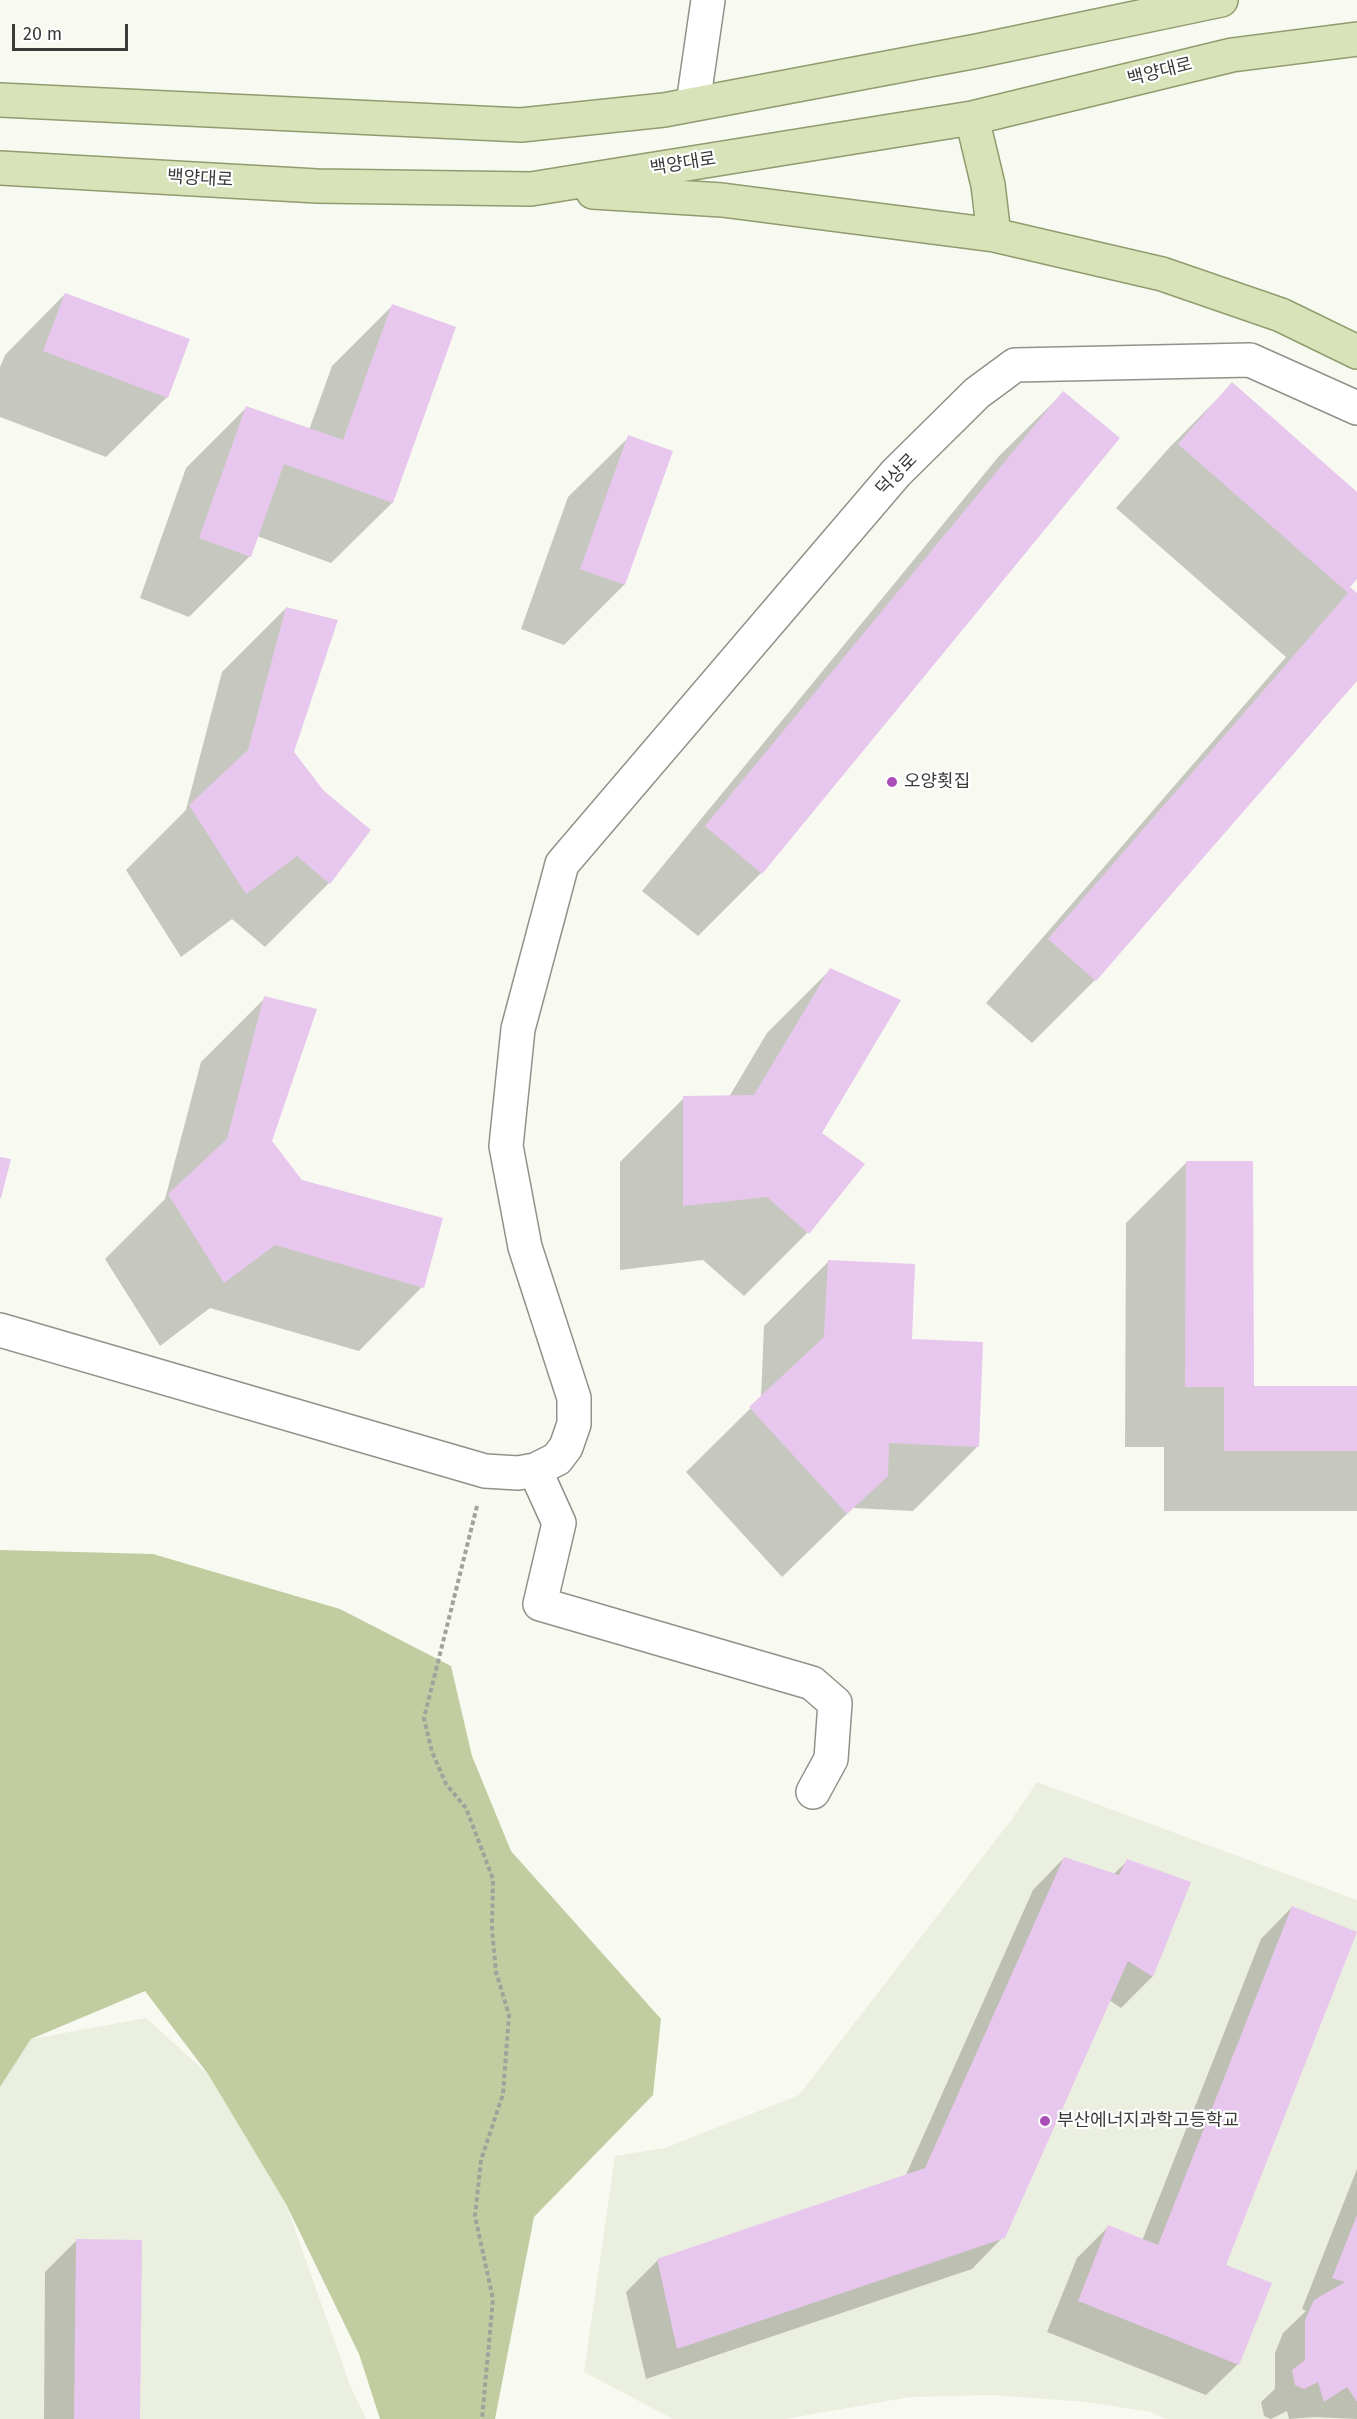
<!DOCTYPE html>
<meta charset="utf-8">
<style>
body{margin:0}
#map{position:relative;width:1357px;height:2419px;overflow:hidden;background:#f8faf1;font-family:"Fira Sans",sans-serif}
canvas{display:block}
.scale{position:absolute;left:12px;top:24px;width:116px;height:27px;box-sizing:border-box;border:3px solid #3b3c39;border-top:0;padding-left:8px;font-size:18px;line-height:21px;white-space:nowrap;color:#3b3c39;-webkit-text-stroke:4px #fff;paint-order:stroke}
</style>
<div id="map">
<canvas width="1357" height="2419"></canvas>
<div class="scale">20 m</div>
</div>
<script>
const g = document.querySelector('canvas').getContext('2d');
g.lineJoin = 'round';
function fillPath(path, color) { g.fillStyle = color; g.fill(path, 'evenodd'); }
const poly = rows => new Path2D(rows.map(r => 'M' + r).join(''));
function stroke(path, color, width, dash) { g.strokeStyle = color; g.lineWidth = width; g.lineCap = dash ? 'butt' : 'round'; g.setLineDash(dash || []); g.stroke(path); }
function drawText(font, color, halo, rows, align = 'center') {
  g.font = font + ' "Fira Sans","Noto Sans KR",sans-serif'; g.lineWidth = 4.5; g.setLineDash([]); g.textBaseline = 'middle'; g.strokeStyle = halo; g.fillStyle = color; for (const [text, x, y, turn = 0] of rows) {
    g.save(); g.translate(x, y); g.rotate((+turn || 0) * Math.PI / 180); g.textAlign = isNaN(turn) ? turn : align; if (halo) g.strokeText(text, 0, 0); g.fillText(text, 0, 0); g.restore();
  }
}
const built = poly([
 [1037,1782,1357,1900,1357,2419,1166,2419,1151,2412,1086,2402,992,2395,910,2397,785,2419,673,2419,584,2372,615,2156,665,2148,799,2095,1012,1819],
 [146,2018,208,2074,286,2204,350,2385,366,2419,0,2419,0,2087,31,2039]
]);
const forest = poly([
 [0,1550,153,1554,340,1609,451,1666,472,1756,511,1851,661,2019,653,2095,534,2217,495,2419,380,2419,359,2354,286,2204,208,2074,145,1991,31,2039,0,2087]
]);
const shadow = poly([
 [65,294,167,397,106,457,0,417,0,367,5,355],
 [392,306,454,328,392,503,331,563,257,536,250,556,189,617,140,598,186,468,246,408,309,430,332,366],
 [1232,384,1357,494,1357,577,1348,587,1357,595,1357,678,1095,980,1032,1043,986,1003,1286,657,1116,508,1169,448],
 [1063,393,761,873,698,936,642,891,999,456],
 [629,437,624,585,564,645,521,629,568,497],
 [286,608,293,752,323,792,369,831,329,883,265,947,232,919,181,957,126,870,186,810,222,672],
 [831,969,820,1134,862,1164,807,1233,744,1296,703,1260,620,1270,620,1162,684,1098,729,1097,767,1033],
 [265,998,270,1141,301,1182,422,1287,359,1351,210,1308,160,1346,105,1259,165,1199,201,1062],
 [1186,1163,1252,1387,1357,1387,1357,1511,1164,1511,1164,1447,1125,1447,1126,1223],
 [828,1262,910,1341,977,1447,913,1511,853,1508,782,1577,686,1472,761,1398,764,1326],
 [1064,1858,1113,1875,1127,1861,1190,1883,1152,1977,1121,2008,1109,2000,1003,2237,972,2269,646,2379,626,2292,658,2260,905,2177,1033,1890],
 [1292,1907,1224,2266,1238,2364,1206,2395,1047,2332,1077,2258,1108,2227,1142,2241,1261,1939],
 [1357,2169,1357,2419,1315,2417,1289,2419,1287,2411,1271,2419,1264,2416,1261,2402,1275,2389,1275,2353,1283,2333,1306,2311,1302,2309],
 [76,2241,139,2419,44,2419,45,2272]
]);
const building = poly([
 [65,293,190,339,168,398,43,351],
 [392,304,456,327,393,503,284,464,251,557,199,538,246,406,343,440],
 [1232,382,1357,492,1357,579,1350,587,1357,593,1357,681,1096,981,1048,939,1348,593,1178,444],
 [1063,391,1120,438,762,874,705,826],
 [628,435,673,451,625,585,580,569],
 [286,607,338,620,294,752,324,791,371,830,330,884,297,856,246,894,189,805,248,750],
 [830,968,901,1000,822,1133,865,1164,809,1234,767,1197,683,1206,683,1096,754,1095],
 [264,996,317,1009,272,1141,302,1180,443,1218,424,1288,275,1245,224,1283,168,1194,227,1139],
 [0,1157,11,1159,1,1198,0,1198],
 [1186,1161,1253,1161,1254,1386,1357,1386,1357,1451,1224,1451,1224,1387,1185,1387],
 [828,1260,915,1264,912,1339,983,1342,979,1447,889,1443,888,1476,847,1514,749,1407,824,1337],
 [1064,1857,1119,1875,1127,1859,1191,1882,1153,1977,1128,1961,1005,2238,677,2349,657,2259,925,2168],
 [1292,1906,1357,1932,1226,2265,1272,2283,1239,2365,1078,2301,1108,2225,1158,2245],
 [1357,2215,1357,2402,1347,2387,1324,2402,1318,2382,1304,2389,1295,2385,1292,2370,1305,2360,1305,2320,1314,2300,1345,2282,1332,2278],
 [76,2239,142,2240,140,2419,74,2419]
]);
const path = poly([
 [477,1506,424,1718,432,1752,446,1784,466,1808,493,1879,492,1930,496,1972,509,2015,503,2094,481,2160,475,2216,493,2299,482,2419]
]);
const minor = poly([
 [693,104,708,0],
 [0,1330,485,1471,518,1473,535,1470,557,1459,566,1447,574,1424,574,1398,525,1247,506,1146,518,1029,562,864,896,473,977,393,1015,365,1250,360,1357,408],
 [535,1470,559,1523,540,1604,812,1683,835,1703,831,1759,813,1792]
]);
const major = poly([
 [0,100,521,125,664,110,977,51,1221,0],
 [972,118,988,185,994,235,1162,274,1281,315,1357,352],
 [0,168,317,186,531,189,972,118,1232,55,1357,39],
 [593,192,722,200,994,235]
]);
const markers = [
 [892,782,6,"#a94eb9"],
 [1045,2121,6,"#a94eb9"]
];
const streetNames = [
 ["백양대로",1160,72,-14],
 ["백양대로",683,164,-9],
 ["백양대로",200,179,3],
 ["덕상로",897,475,-46]
];
const poiNames = [
 ["오양횟집",904,782],
 ["부산에너지과학고등학교",1057,2121]
];
fillPath(built, '#ebefdf');
fillPath(forest, '#c1cda0');
fillPath(shadow, '#0003');
fillPath(building, '#e7c7ed');
stroke(minor, '#90928a', 36);
stroke(major, '#909c6e', 36);
stroke(path, '#a0a29b', 4, [4.5, 3]);
stroke(minor, '#fff', 33);
stroke(major, '#d8e3b9', 33);
for (const [x, y, r, color] of markers) { const dot = new Path2D(); dot.arc(x, y, r, 0, 2 * Math.PI); g.fillStyle = color; g.fill(dot); stroke(dot, '#fff', 2); }
drawText('18px', '#3b3c39', '#fff', streetNames);
drawText('18px', '#3b3c39', '#fff', poiNames, 'left');
</script>
